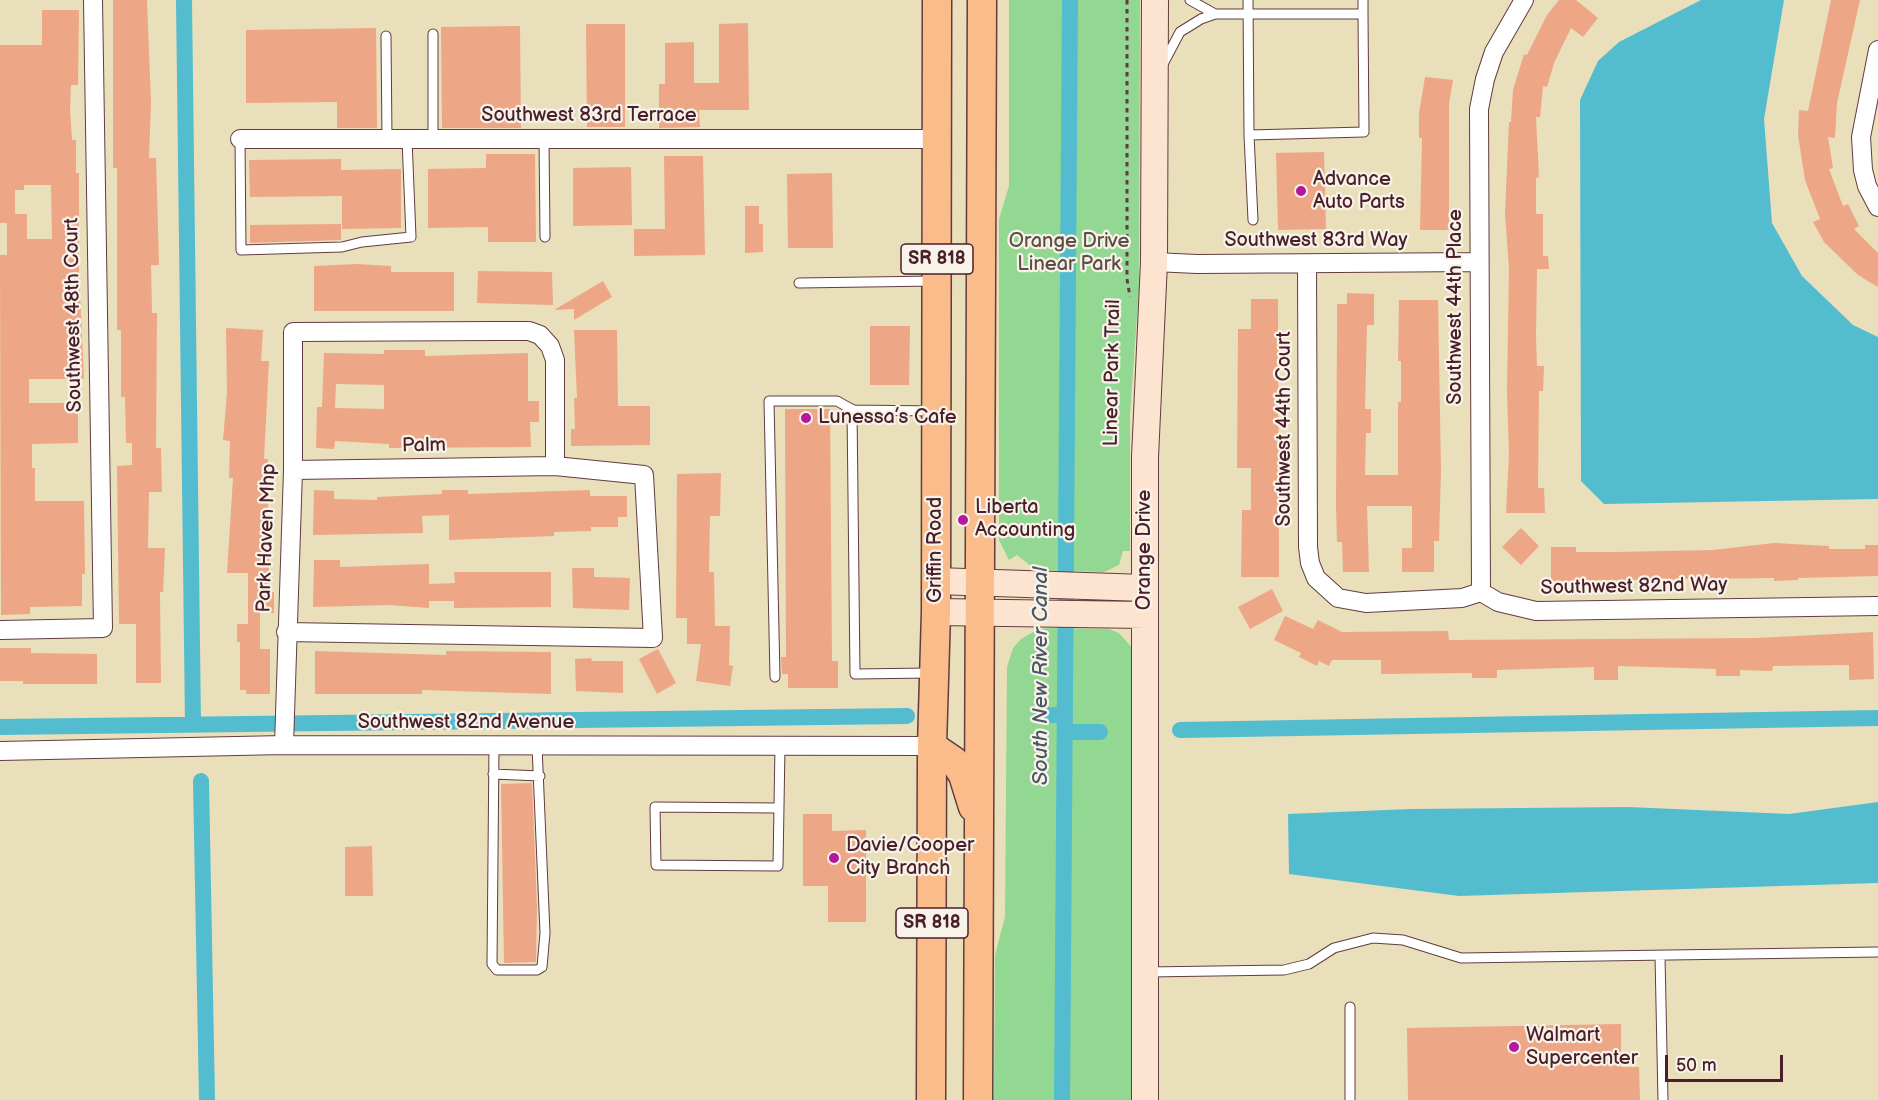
<!DOCTYPE html>
<meta charset="utf-8">
<style>
body{margin:0}
#map{position:relative;width:1878px;height:1100px;overflow:hidden;background:#e9dfba;font-family:"Balsamiq Sans",sans-serif}
canvas{display:block}
.scale{position:absolute;left:1665px;top:1055px;width:118px;height:27px;box-sizing:border-box;border:3px solid #4a1f2b;border-top:0;padding-left:8px;font-size:18px;line-height:21px;white-space:nowrap;color:#4a1f2b;-webkit-text-stroke:4px #f7f3e8;paint-order:stroke}
</style>
<div id="map">
<canvas width="1878" height="1100"></canvas>
<div class="scale">50 m</div>
</div>
<script>
const g = document.querySelector('canvas').getContext('2d');
g.lineJoin = 'round';
function fillPath(path, color) { g.fillStyle = color; g.fill(path, 'evenodd'); }
const poly = rows => new Path2D(rows.map(r => 'M' + r).join(''));
function stroke(path, color, width, dash) { g.strokeStyle = color; g.lineWidth = width; g.lineCap = dash ? 'butt' : 'round'; g.setLineDash(dash || []); g.stroke(path); }
function drawText(font, color, halo, rows, align = 'center') {
  g.font = font + ' "Balsamiq Sans",sans-serif'; g.lineWidth = 4.5; g.setLineDash([]); g.textBaseline = 'middle'; g.strokeStyle = halo; g.fillStyle = color; for (const [text, x, y, turn = 0] of rows) {
    g.save(); g.translate(x, y); g.rotate((+turn || 0) * Math.PI / 180); g.textAlign = isNaN(turn) ? turn : align; if (halo) g.strokeText(text, 0, 0); g.fillText(text, 0, 0); g.restore();
  }
}
const green = poly([
 [1009,0,1140,0,1139,288,1130,414,1130,551,1123,551,1119,565,1104,572,1036,570,1017,555,1009,560,999,540,999,219,1009,186],
 [1046,628,1109,629,1119,633,1135,651,1139,1100,994,1100,995,955,1005,917,1007,667,1013,648,1021,639,1033,632]
]);
const water = poly([
 [1701,0,1784,0,1764,119,1772,223,1802,276,1853,325,1878,337,1878,499,1604,504,1581,481,1580,100,1598,61,1619,42],
 [1878,802,1878,883,1459,896,1289,874,1288,814,1411,809,1628,807,1789,814]
]);
const canal = poly([
 [184,0,193,724],
 [1042,715,1065,715],
 [0,727,907,716],
 [1180,730,1878,718],
 [1065,732,1100,732],
 [201,781,207,1100],
 [1062,1100,1070,0]
]);
const building = poly([
 [113,0,147,0,151,103,149,158,156,158,159,265,151,265,152,313,157,313,156,448,161,448,162,492,149,492,148,548,165,548,163,592,160,592,161,683,136,683,136,624,119,624,117,466,132,465,132,443,126,443,125,397,121,397,121,330,117,330,117,168,113,168],
 [1559,0,1576,0,1598,18,1583,37,1571,28,1554,63,1547,87,1543,86,1540,117,1536,117,1539,177,1536,178,1536,214,1543,214,1543,256,1548,256,1549,269,1537,269,1536,336,1537,366,1544,366,1543,391,1539,391,1538,488,1544,488,1545,513,1506,513,1509,455,1507,391,1509,269,1505,214,1509,122,1511,122,1513,90,1524,54,1527,55,1547,15],
 [1831,0,1860,0,1837,103,1835,138,1828,137,1833,168,1829,169,1843,206,1848,204,1859,226,1854,229,1878,253,1878,287,1858,275,1824,242,1813,222,1820,219,1805,180,1798,135,1799,110,1808,111],
 [42,10,79,10,78,85,71,85,70,109,72,140,76,140,76,173,79,173,79,271,84,379,29,379,29,403,78,403,78,443,32,444,32,468,35,468,35,501,84,501,85,574,82,574,82,606,30,607,30,614,1,615,0,255,7,255,7,223,0,223,0,45,42,45],
 [24,185,51,185,52,239,27,239,27,214,15,214,15,190,24,190],
 [748,23,749,110,699,110,700,127,659,128,659,84,665,84,665,43,694,42,694,83,719,83,719,24],
 [586,24,625,24,625,127,587,127],
 [520,26,521,128,442,128,441,27],
 [376,28,377,128,337,128,337,102,246,103,246,30],
 [1425,77,1453,80,1449,104,1449,230,1420,230,1422,138,1419,138,1419,113],
 [1324,152,1326,229,1278,230,1276,153],
 [486,154,535,154,536,242,488,242,488,227,428,228,428,169,486,168],
 [664,156,703,156,705,255,634,256,634,229,665,229],
 [341,159,341,170,401,169,401,228,342,229,342,196,250,197,249,160],
 [631,167,632,225,573,226,573,168],
 [832,173,833,248,788,248,787,174],
 [745,206,759,206,759,224,763,224,763,252,745,253],
 [341,224,341,240,250,243,250,225],
 [357,264,391,266,391,272,454,272,454,311,314,311,314,266],
 [478,271,552,272,553,305,477,303],
 [603,281,612,297,574,320,574,309,554,310],
 [1347,293,1374,294,1374,325,1367,325,1365,409,1371,409,1371,433,1366,433,1365,475,1398,475,1398,402,1401,402,1401,361,1398,361,1399,300,1438,300,1441,470,1439,541,1434,541,1434,572,1402,572,1402,548,1412,548,1412,506,1367,506,1369,572,1343,572,1342,542,1337,542,1336,506,1337,336,1337,304,1347,304],
 [1251,299,1278,299,1279,577,1241,577,1242,510,1251,510,1251,468,1237,468,1238,329,1251,329],
 [870,326,910,326,909,385,870,385],
 [226,328,263,330,261,361,269,361,264,459,268,459,268,508,263,508,262,554,269,554,269,592,274,592,274,613,260,613,260,649,270,649,270,694,246,694,246,690,240,690,240,642,237,642,237,624,248,624,248,573,227,573,233,478,229,478,230,441,223,440,227,393],
 [574,330,617,330,618,406,650,406,650,445,571,446,571,429,575,429,574,398,577,398],
 [384,350,425,350,425,356,528,353,528,401,539,401,539,422,530,422,531,447,389,448,389,444,335,441,334,449,316,448,317,407,322,407,324,353,384,354],
 [336,384,384,385,384,409,335,408],
 [785,409,830,409,832,661,838,661,838,688,788,688,788,674,782,674,781,657,786,657],
 [721,473,720,516,710,516,709,572,714,572,715,626,730,626,729,665,733,666,730,686,696,681,701,644,687,644,687,618,676,618,677,474],
 [314,490,334,491,334,499,377,500,377,497,442,494,442,490,468,490,468,494,590,490,590,496,627,496,627,517,618,517,618,527,591,527,591,531,554,532,554,536,449,540,449,515,422,516,423,533,313,535],
 [1521,528,1539,546,1521,565,1502,547],
 [1774,543,1829,546,1829,549,1865,549,1865,545,1878,545,1878,576,1798,578,1798,580,1774,581,1774,578,1551,581,1551,547,1576,547,1576,552,1615,552,1713,550],
 [314,560,340,560,340,567,429,564,429,584,455,583,454,572,551,572,551,607,454,608,454,601,429,601,429,608,389,605,313,607],
 [572,568,594,568,594,577,630,578,629,610,573,608],
 [1272,589,1283,611,1250,629,1238,607],
 [1285,616,1313,629,1318,620,1342,632,1448,631,1449,640,1757,638,1873,632,1874,679,1849,680,1849,665,1773,666,1772,671,1740,670,1740,676,1716,676,1716,669,1618,666,1618,680,1594,680,1594,667,1497,670,1497,678,1472,678,1472,673,1381,674,1381,660,1332,660,1329,666,1319,661,1317,666,1299,657,1301,653,1274,640],
 [0,648,31,648,31,653,97,654,97,684,23,684,23,681,0,681],
 [658,649,676,683,657,694,639,659],
 [315,651,446,655,446,651,551,652,551,694,422,690,422,694,315,694],
 [591,658,592,661,623,661,623,693,576,691,575,659],
 [532,783,537,907,536,962,504,963,501,784],
 [803,814,832,814,832,831,866,830,866,922,828,922,828,886,803,886],
 [372,846,373,896,345,896,345,847],
 [1621,1024,1621,1067,1639,1067,1640,1100,1408,1100,1407,1028]
]);
const path = poly([
 [1127,0,1127,279,1130,297]
]);
const lane = poly([
 [1190,0,1215,14],
 [1248,0,1249,135,1364,132,1363,14],
 [433,34,433,139],
 [386,36,387,139],
 [1162,66,1180,32,1201,19,1215,14,1363,14,1363,0],
 [1249,135,1253,220],
 [240,139,241,250,342,247,362,242,411,237,407,139],
 [544,139,545,237],
 [799,283,935,281],
 [852,409,855,674,930,673],
 [775,677,769,401,837,401,853,410,935,411],
 [494,745,492,964,497,970,537,970,542,967,545,933,537,746],
 [493,774,540,776],
 [777,808,655,807,656,865,778,866,780,746],
 [1660,956,1663,1100],
 [1147,972,1284,970,1309,964,1334,948,1373,938,1403,940,1461,958,1878,952],
 [1350,1100,1350,1007]
]);
const street = poly([
 [1878,50,1861,137,1863,170,1867,186,1878,207],
 [240,139,937,139],
 [1154,262,1197,264,1478,262],
 [1307,264,1308,547,1310,563,1316,578,1338,598,1366,603,1462,598,1481,592,1498,602,1536,611,1878,606],
 [1481,592,1479,109,1485,79,1494,52,1524,0],
 [0,630,103,628,93,0],
 [286,632,653,638,644,475,555,466,293,470],
 [284,745,293,470,293,332,498,331,529,331,540,335,550,346,555,360,555,466],
 [0,751,284,745,932,746]
]);
const secondary = poly([
 [936,581,1145,588],
 [936,612,1145,615],
 [1145,1100,1145,457,1154,262,1155,0]
]);
const primary = poly([
 [932,746,954,761,963,775,973,807],
 [931,1100,932,746,936,612,937,0],
 [978,1100,982,0]
]);
const markers = [
 [1301,191,6,"#b5179e"],
 [806,418,6,"#b5179e"],
 [963,520,6,"#b5179e"],
 [834,858,6,"#b5179e"],
 [1514,1047,6,"#b5179e"]
];
const shields = [
 [937,259,72],
 [932,923,72]
];
const shieldNames = [
 ["SR 818",937,259],
 ["SR 818",932,923]
];
const streetNames = [
 ["Southwest 83rd Terrace",589,116],
 ["Southwest 83rd Way",1316,241],
 ["Southwest 44th Place",1456,307,-90],
 ["Southwest 48th Court",74,315,-91],
 ["Linear Park Trail",1113,373,-89],
 ["Southwest 44th Court",1285,429,-90],
 ["Palm",424,446,-1],
 ["Park Haven Mhp",267,538,-88],
 ["Griffin Road",936,550,-90],
 ["Orange Drive",1145,550,-90],
 ["Southwest 82nd Way",1634,587,-1],
 ["Southwest 82nd Avenue",466,723]
];
const poiNames = [
 ["Advance",1313,180],
 ["Auto Parts",1313,203],
 ["Lunessa’s Cafe",818,418],
 ["Liberta",975,508],
 ["Accounting",975,531],
 ["Davie/Cooper",846,846],
 ["City Branch",846,869],
 ["Walmart",1526,1036],
 ["Supercenter",1526,1059]
];
const parkNames = [
 ["Orange Drive",1069,242],
 ["Linear Park",1069,265]
];
const waterNames = [
 ["South New River Canal",1042,676,-90]
];
fillPath(green, '#92d892');
fillPath(water, '#53bdcf');
stroke(canal, '#53bdcf', 16);
fillPath(building, '#eda786');
stroke(lane, '#623c40', 11);
stroke(street, '#623c40', 20);
stroke(secondary, '#623c40', 28);
stroke(primary, '#623c40', 31);
stroke(path, '#623c40', 3, [4.5, 4.5]);
stroke(lane, '#fff', 9);
stroke(street, '#fff', 18);
stroke(secondary, '#fde4d0', 26);
stroke(primary, '#f9bc8a', 28);
for (const [x, y, r, color] of markers) { const dot = new Path2D(); dot.arc(x, y, r, 0, 2 * Math.PI); g.fillStyle = color; g.fill(dot); stroke(dot, '#f7f3e8', 2); }
for (const [x, y, w] of shields) { const box = new Path2D(); box.roundRect(x - w / 2, y - 15, w, 30, 4.5); g.fillStyle = '#f7f3e8'; g.fill(box); stroke(box, '#4a1f2b', 1.5); }
drawText('bold 18px', '#4a1f2b', null, shieldNames);
drawText('20px', '#4a1f2b', '#f7f3e8', streetNames);
drawText('20px', '#4a1f2b', '#f7f3e8', poiNames, 'left');
drawText('20px', '#5c4d45', '#f7f3e8', parkNames);
drawText('italic 21px', '#4d5664', '#f7f3e8', waterNames);
</script>
